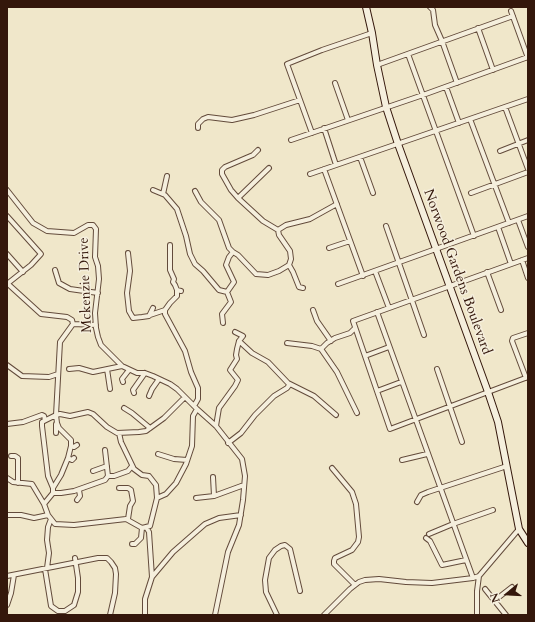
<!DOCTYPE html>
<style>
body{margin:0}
#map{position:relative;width:535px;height:622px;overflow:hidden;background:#f0e7ca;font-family:Cardo,serif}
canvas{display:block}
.frame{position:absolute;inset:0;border:8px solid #34170b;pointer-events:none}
.north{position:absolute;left:487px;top:574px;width:40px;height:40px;-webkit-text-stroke:3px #f5efdd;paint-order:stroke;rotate:252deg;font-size:11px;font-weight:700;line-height:16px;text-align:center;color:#34170b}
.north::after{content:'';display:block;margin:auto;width:14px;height:18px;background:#34170b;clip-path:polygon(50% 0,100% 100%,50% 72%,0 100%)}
</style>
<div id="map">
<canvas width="535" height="622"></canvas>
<div class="frame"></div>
<div class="north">N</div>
</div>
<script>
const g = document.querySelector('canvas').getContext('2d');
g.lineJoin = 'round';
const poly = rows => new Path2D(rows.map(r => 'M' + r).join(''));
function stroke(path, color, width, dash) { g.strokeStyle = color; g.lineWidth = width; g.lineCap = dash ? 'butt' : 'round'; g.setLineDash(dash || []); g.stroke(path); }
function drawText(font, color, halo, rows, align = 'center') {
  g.font = font + ' Cardo,serif'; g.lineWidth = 3; g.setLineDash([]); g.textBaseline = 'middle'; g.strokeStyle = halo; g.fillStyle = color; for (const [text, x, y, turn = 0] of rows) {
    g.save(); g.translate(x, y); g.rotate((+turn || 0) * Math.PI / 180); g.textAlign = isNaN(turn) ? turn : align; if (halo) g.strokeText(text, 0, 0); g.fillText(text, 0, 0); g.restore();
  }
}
const street = poly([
 [430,7,433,10,435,25,442,41,457,83],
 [511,11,528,58],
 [478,28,493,70],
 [408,54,474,236],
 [377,65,513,16],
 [335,83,348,120],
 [446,87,459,123],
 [505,107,528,169],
 [470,119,509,223],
 [198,128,198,124,203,119,208,117,232,120,254,115,300,100],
 [324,128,336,165],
 [312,133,287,64,322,50,372,33],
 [291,140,423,95,528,57],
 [258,150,253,155,225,167,222,170,222,174,231,190,238,198,263,221,278,230],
 [500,151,528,140],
 [360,157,373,193],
 [324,169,363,276],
 [310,174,528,99],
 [7,190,33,223,47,231,74,233,88,225,93,225,96,229,95,257,98,266,99,279,95,313,96,328,98,337,101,345,122,366,137,373,145,373,153,376,170,384,177,389,197,409,216,426,242,459,245,476,243,500,239,525,228,552,215,615],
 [153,190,165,195,177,209,186,236,190,254,195,264,203,271,219,290,227,292,231,302,222,314,223,323],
 [195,191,201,202,219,220,229,248,233,252],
 [471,193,528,172],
 [163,194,167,176],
 [238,198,269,168],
 [7,216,41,254,31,265,7,284],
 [518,220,528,247],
 [386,226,424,335],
 [498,227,511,264],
 [170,245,170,270,174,279,173,282,175,285,177,290,181,291],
 [329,248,350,241],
 [128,253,130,271,127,293,129,311,133,318,142,317,149,316,153,308],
 [7,254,23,272],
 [528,258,353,321,390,429,528,377],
 [522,260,528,278],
 [289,265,293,272,299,287,303,288],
 [55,270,59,283,70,289,98,293],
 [375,271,389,308],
 [487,272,501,310],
 [8,284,41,314,67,317,72,320,73,324,60,342,56,415,57,423,59,428,71,440,71,446,68,458,61,475,53,488,53,493,44,504,48,515,55,524,74,525,126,519,142,528,150,526,157,498,156,485,149,476,142,475,134,469,121,442,119,433],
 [338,284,528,216],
 [227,292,234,282,226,265,229,257,233,252,238,255,256,274,268,275,279,271,289,265,291,259,290,251,279,235,278,230,286,225,310,219,337,204],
 [165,310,165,314,185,351,191,372,198,388,198,399,194,406],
 [313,310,317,321,331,341],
 [377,312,473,578],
 [150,315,165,310,170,303,177,296,177,290],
 [73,324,96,325],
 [355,328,350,333,335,338,327,343,321,349,337,372,357,413],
 [239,341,252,353,268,362,288,383,314,396,336,415],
 [287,343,312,346,321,349],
 [365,356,389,347],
 [7,365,22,376,49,377,58,374],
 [69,369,79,368,93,372,122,366],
 [107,369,110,389],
 [437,369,462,442],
 [526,378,512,341,513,338,528,333],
 [123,382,122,379,129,370],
 [377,391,401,382],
 [134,393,133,390,145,373],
 [149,396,152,389,159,379],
 [124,408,132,413,150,428],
 [56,415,60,414,70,416,88,412,93,414,107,427,117,433,139,432,146,431,164,418,185,397],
 [7,424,23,422,42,415,44,416,45,420],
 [216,426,219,408,235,386,238,380,230,370,237,359,236,355,237,349,239,341,243,336,235,332],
 [56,433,56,424],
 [228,443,241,433,255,415,274,396,287,388,290,384],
 [71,446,74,447,77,445],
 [158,454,174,459,187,460],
 [11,456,15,456,18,458,18,483],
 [68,458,72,460,74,458],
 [402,460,427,454],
 [332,468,352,492,356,504,359,537,358,542,352,550,335,558,334,561,334,564,355,585],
 [93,471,107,466],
 [108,476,114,476,128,471,132,466],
 [213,477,214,496],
 [7,478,13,482,32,484,44,504],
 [53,488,48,476,42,426,42,422,56,415],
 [119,488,128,488,131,490,133,501,130,506,128,519],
 [53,493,61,493,74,491,105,480,108,476,105,450],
 [157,498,166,494,176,483,186,464,192,446,193,416,197,409],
 [196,498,214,496,244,485],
 [77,500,80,496,79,490],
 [417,502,421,495,428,492,507,466],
 [7,515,21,515,34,518,48,515],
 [146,527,149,532,152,577],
 [429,534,453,524,493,510],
 [426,538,430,541,442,565,466,560],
 [132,544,135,544,141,538,142,528],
 [47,568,49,553,47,540,48,527,51,519],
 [45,569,51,606,58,611,65,611,74,605,78,592,78,578,75,558],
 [7,576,98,558,107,558,111,562,115,568,116,574,115,593,110,615],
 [485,589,506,615],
 [494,601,512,587],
 [7,605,11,593,14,575],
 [145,615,145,599,152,577,173,552,205,524,219,518,241,515],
 [277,615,266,592,265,580,269,558,275,550,281,546,285,545,290,549,300,591],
 [324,615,350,589,359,582,365,580,379,579,406,582,432,583,473,578,479,576,519,529],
 [477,615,477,591,479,576]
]);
const secondary = poly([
 [366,7,372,33,377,65,386,107,398,144,488,392,498,422,519,529,528,543]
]);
const streetNames = [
 ["Norwood Gardens Boulevard",457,272,70],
 ["Mckenzie Drive",86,285,-92]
];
stroke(street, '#634b3b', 6);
stroke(secondary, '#34170b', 8);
stroke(street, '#f5efdd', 4);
stroke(secondary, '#f5efdd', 6);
drawText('14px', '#34170b', '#f5efdd', streetNames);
</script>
